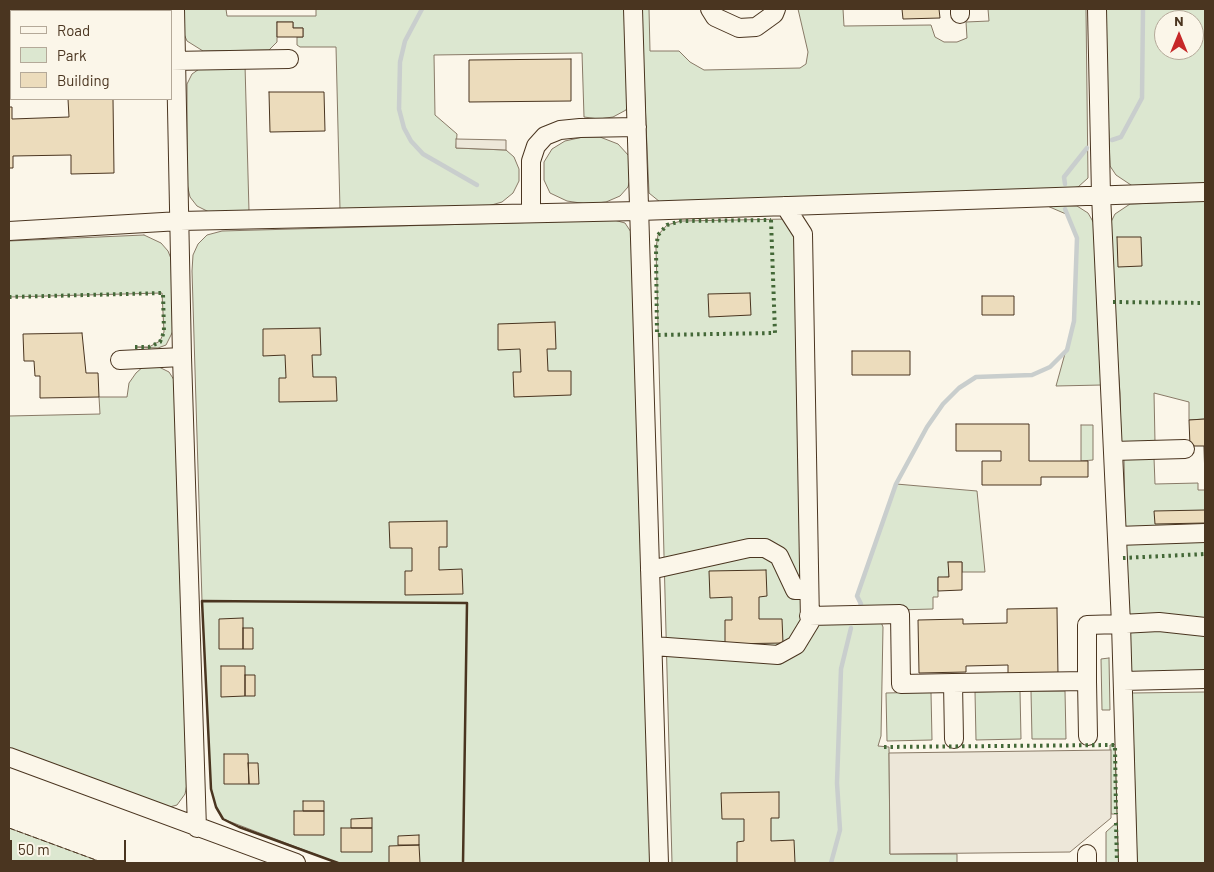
<!DOCTYPE html>
<style>
body{margin:0}
#map{position:relative;width:1214px;height:872px;overflow:hidden;background:#fbf6e9;font-family:Barlow,sans-serif}
canvas{display:block}
.frame{position:absolute;inset:0;border:10px solid #4a3520;pointer-events:none}
.legend{position:absolute;left:10px;top:10px;width:162px;height:90px;box-sizing:border-box;background:#fbf6e9;border:1px solid #b4a999;margin:0;padding:6px 9px;list-style:none;font-size:15px;color:#4a3520}
.legend li{display:flex;align-items:center;gap:10px;height:25px}
.legend b{width:25px;border:1px solid #b4a999}
.north{position:absolute;left:1154px;top:10px;width:50px;height:50px;box-sizing:border-box;background:#fbf6e9;border:1px solid #b4a999;border-radius:50%;rotate:0deg;font-size:14px;font-weight:700;line-height:20px;text-align:center;color:#4a3520}
.north::after{content:'';display:block;margin:auto;width:18px;height:22px;background:#c62828;clip-path:polygon(50% 0,100% 100%,50% 72%,0 100%)}
.scale{position:absolute;left:10px;top:840px;width:116px;height:22px;box-sizing:border-box;border:2px solid #4a3520;border-top:0;padding-left:6px;font-size:15px;line-height:18px;white-space:nowrap;color:#4a3520;-webkit-text-stroke:4px #fbf6e9;paint-order:stroke}
</style>
<div id="map">
<canvas width="1214" height="872"></canvas>
<div class="frame"></div>
<ul class="legend">
<li><b style="height:6px;background:#fbf6e9"></b>Road</li>
<li><b style="height:14px;background:#dce7d0"></b>Park</li>
<li><b style="height:14px;background:#ecdcbc"></b>Building</li>
</ul>
<div class="north">N</div>
<div class="scale">50 m</div>
</div>
<script>
const g = document.querySelector('canvas').getContext('2d');
g.lineJoin = 'round';
function fillPath(path, color) { g.fillStyle = color; g.fill(path, 'evenodd'); }
const poly = rows => new Path2D(rows.map(r => 'M' + r).join(''));
function stroke(path, color, width, dash) { g.strokeStyle = color; g.lineWidth = width; g.lineCap = dash ? 'butt' : 'round'; g.setLineDash(dash || []); g.stroke(path); }
const green = poly([
 [181,9,226,9,227,16,316,16,316,9,627,9,631,98,626,110,613,117,599,119,584,117,582,53,434,55,435,115,457,134,456,148,506,150,514,157,519,169,519,181,513,193,502,202,488,206,340,210,336,47,300,47,297,45,297,37,303,37,303,28,293,28,293,22,277,22,277,42,269,50,203,51,187,41,184,34,181,9],
 [641,9,649,9,650,51,679,51,690,62,704,70,800,68,806,64,808,52,798,9,843,9,844,26,931,25,935,37,944,42,957,42,967,38,966,22,989,21,988,9,1086,9,1088,178,1078,187,1060,190,660,202,649,193,641,9],
 [1104,9,1205,9,1205,185,1134,187,1116,175,1110,166,1104,9],
 [1164,20,1194,20,1194,50,1164,50,1164,20],
 [245,65,249,211,209,212,197,206,190,197,187,184,187,84,192,74,202,67,245,65],
 [583,137,600,137,618,144,629,156,632,172,628,187,620,196,606,202,587,204,567,201,550,193,544,180,544,162,552,149,565,141,583,137],
 [1205,201,1205,419,1189,420,1189,402,1154,393,1155,442,1121,443,1120,393,1113,302,1111,222,1115,214,1130,204,1205,201],
 [1045,205,1077,206,1088,213,1095,225,1102,385,1056,386,1074,321,1077,238,1066,214,1045,205],
 [788,219,796,234,817,620,881,622,883,627,881,736,878,746,889,747,890,854,957,854,957,863,672,863,656,248,658,235,667,225,681,221,788,219],
 [614,220,625,223,631,232,652,863,338,863,223,819,216,807,211,789,202,601,192,271,193,255,198,244,207,235,222,231,614,220],
 [144,235,161,243,168,251,172,261,174,329,166,345,158,348,135,347,149,347,160,341,164,332,162,293,9,297,9,241,144,235],
 [144,366,157,366,169,372,176,383,188,779,185,794,177,805,166,808,9,748,9,416,100,414,99,397,127,397,129,383,136,373,144,366],
 [1081,425,1093,425,1093,460,1081,461,1081,425],
 [1154,458,1155,484,1198,483,1198,490,1205,490,1205,674,1128,676,1124,459,1154,458],
 [896,484,977,491,985,572,962,572,962,562,949,562,949,577,938,578,938,597,933,597,933,609,858,611,861,604,857,596,896,484],
 [1109,658,1110,710,1102,710,1101,659,1109,658],
 [1020,691,1021,739,976,740,975,692,1020,691],
 [1031,691,1065,691,1066,739,1032,739,1031,691],
 [931,692,932,740,887,741,886,693,931,692],
 [1205,692,1205,863,1137,863,1132,693,1205,692],
 [1121,744,1123,814,1111,814,1110,745,1121,744],
 [1122,822,1123,863,1106,863,1106,832,1116,823,1122,822],
 [9,828,104,863,9,863,9,828]
]);
const parking = poly([
 [456,139,506,140,506,150,456,148,456,139],
 [1111,750,1111,818,1070,852,890,854,889,753,1111,750]
]);
const stream = poly([
 [422,9,405,41,400,62,399,109,404,128,411,141,423,154,477,185],
 [1112,140,1121,137,1142,98,1143,9],
 [1065,184,1064,177,1087,148],
 [858,610,861,604,857,596,896,484,927,427,943,404,959,388,976,377,1032,375,1050,367,1067,350,1074,321,1077,238,1065,209],
 [831,863,840,830,837,783,841,669,851,628]
]);
const building = poly([
 [9,9,82,9,82,11,11,11,11,23,9,24,9,9],
 [902,9,939,9,940,18,903,19,902,9],
 [277,22,293,22,293,28,303,28,303,37,277,37,277,22],
 [571,59,571,101,469,102,469,60,571,59],
 [269,92,324,92,325,131,270,132,269,92],
 [68,99,113,99,114,173,71,174,71,155,13,156,13,168,9,168,9,107,12,107,12,119,69,117,68,99],
 [1117,237,1141,237,1142,266,1118,267,1117,237],
 [750,293,751,315,709,317,708,294,750,293],
 [982,296,1014,296,1014,315,982,315,982,296],
 [555,322,556,349,547,349,548,371,571,371,571,395,514,397,513,372,521,372,520,349,498,350,498,324,555,322],
 [320,328,321,355,312,355,313,377,336,377,337,401,279,402,279,378,286,378,285,355,263,356,263,329,320,328],
 [82,333,86,373,98,373,99,397,40,398,40,376,35,376,34,361,24,361,23,334,82,333],
 [852,351,910,351,910,375,852,375,852,351],
 [1205,419,1205,481,1204,446,1190,446,1189,420,1205,419],
 [956,424,1029,424,1029,461,1088,461,1088,477,1041,477,1041,485,982,485,982,461,1001,461,1001,451,956,451,956,424],
 [1205,510,1205,523,1155,524,1154,511,1205,510],
 [447,521,447,547,439,547,439,570,462,569,463,594,405,595,405,571,412,571,412,548,390,548,389,522,447,521],
 [948,562,962,562,962,590,938,591,938,577,949,577,948,562],
 [766,570,767,596,759,597,759,619,782,619,783,643,725,644,725,620,732,620,732,597,710,598,709,571,766,570],
 [1057,608,1058,675,1008,676,1008,665,966,666,966,672,919,673,918,620,963,619,963,624,1007,623,1007,609,1057,608],
 [243,618,243,649,219,649,219,619,243,618],
 [243,628,253,628,253,649,243,649,243,628],
 [221,666,245,666,245,696,221,697,221,666],
 [245,675,255,675,255,696,245,696,245,675],
 [224,754,248,754,249,784,224,784,224,754],
 [248,763,258,763,259,784,249,784,248,763],
 [779,792,779,818,771,818,771,841,794,840,795,863,737,863,737,842,744,841,744,819,722,819,721,793,779,792],
 [303,801,324,801,324,811,303,811,303,801],
 [294,811,324,811,324,835,294,835,294,811],
 [372,818,372,828,351,828,351,819,372,818],
 [341,828,372,828,372,852,341,852,341,828],
 [419,835,419,845,398,845,398,836,419,835],
 [419,845,420,863,389,863,389,846,419,845]
]);
const minor = poly([
 [175,9,182,357,197,828],
 [633,9,659,863],
 [710,9,715,17,739,28,756,27,774,14,776,9],
 [960,9,960,14],
 [1097,9,1101,195,1121,624,1159,622,1205,627],
 [171,61,289,59],
 [9,64,11,64],
 [531,213,531,161,536,146,545,136,560,130,580,128,637,127],
 [9,231,180,221,639,211,1205,192],
 [120,360,182,357],
 [1113,451,1185,449],
 [1117,536,1205,533],
 [650,570,749,548,765,548,779,556,795,590,809,590],
 [809,616,900,614,901,684,953,683],
 [653,646,778,655,796,645,810,622,803,234,785,206],
 [1087,681,1087,625,1121,624,1128,863],
 [1123,681,1205,679],
 [954,739,953,683,1087,681,1088,736],
 [9,757,296,863],
 [1087,854,1087,863]
]);
const hedge = poly([
 [771,220,775,333,657,335,656,248,658,235,667,225,681,221,771,220],
 [9,297,163,293,164,332,160,342,149,347,135,347],
 [1113,302,1205,303],
 [1123,558,1205,554],
 [884,747,1115,745,1116,814],
 [1116,823,1117,863]
]);
const fence = poly([
 [9,828,104,863]
]);
const wall = poly([
 [338,863,239,827,223,819,216,807,211,789,202,601,467,603,463,863]
]);
fillPath(green, '#dce7d0');
stroke(green, '#887966', 1);
fillPath(parking, '#ede7d9');
stroke(parking, '#887966', 1);
stroke(stream, '#c9cecd', 4.5);
fillPath(building, '#ecdcbc');
stroke(building, '#4a3520', 1);
stroke(minor, '#4a3520', 20);
stroke(minor, '#fbf6e9', 18);
stroke(hedge, '#436837', 4, [2.5, 4]);
stroke(fence, '#4a3520', 1, [6, 2.5]);
stroke(wall, '#4a3520', 2.5);
</script>
